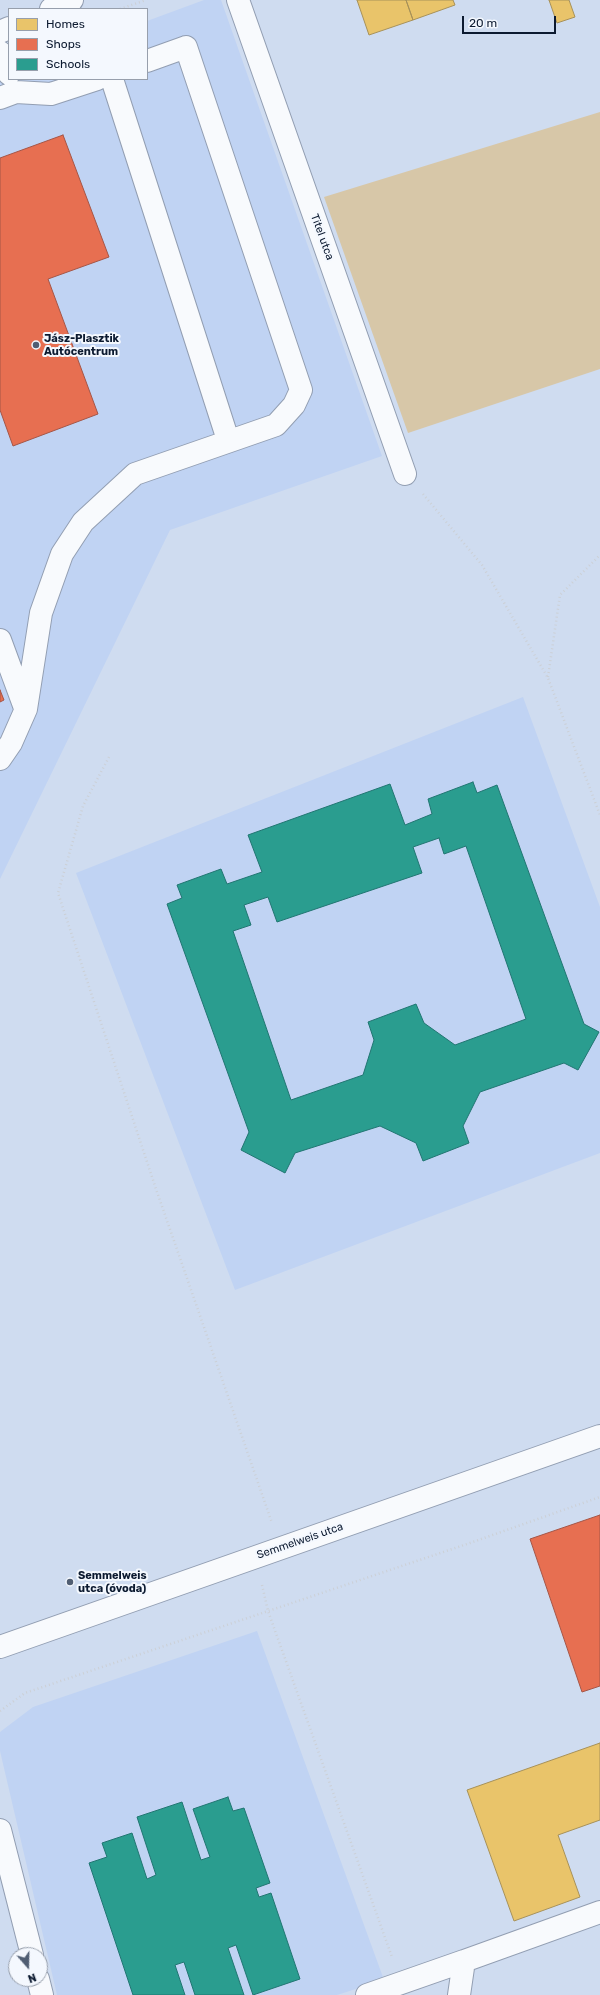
<!DOCTYPE html>
<meta charset="utf-8">
<style>
body{margin:0}
#map{position:relative;width:600px;height:1995px;overflow:hidden;background:#cfdcf0;font-family:Rubik,sans-serif}
canvas{display:block}
.legend{position:absolute;left:8px;top:8px;width:140px;height:72px;box-sizing:border-box;background:#f4f8fe;border:1px solid #979fac;margin:0;padding:5px 7px;list-style:none;font-size:12px;color:#0c1a30}
.legend li{display:flex;align-items:center;gap:8px;height:20px}
.legend b{width:20px;border:1px solid #979fac}
.north{position:absolute;left:8px;top:1947px;width:40px;height:40px;box-sizing:border-box;background:#f4f8fe;border:1px solid #979fac;border-radius:50%;rotate:160deg;font-size:11px;font-weight:700;line-height:16px;text-align:center;color:#0c1a30}
.north::after{content:'';display:block;margin:auto;width:14px;height:18px;background:#505e73;clip-path:polygon(50% 0,100% 100%,50% 72%,0 100%)}
.scale{position:absolute;left:462px;top:16px;width:94px;height:18px;box-sizing:border-box;border:2px solid #0c1a30;border-top:0;padding-left:5px;font-size:12px;line-height:14px;white-space:nowrap;color:#0c1a30;-webkit-text-stroke:3px #f4f8fe;paint-order:stroke}
</style>
<div id="map">
<canvas width="600" height="1995"></canvas>
<ul class="legend">
<li><b style="height:11px;background:#e9c46a"></b>Homes</li>
<li><b style="height:11px;background:#e76f51"></b>Shops</li>
<li><b style="height:11px;background:#2a9d8f"></b>Schools</li>
</ul>
<div class="north">N</div>
<div class="scale">20 m</div>
</div>
<script>
const g = document.querySelector('canvas').getContext('2d');
g.lineJoin = 'round';
function fillPath(path, color) { g.fillStyle = color; g.fill(path, 'evenodd'); }
const poly = rows => new Path2D(rows.map(r => 'M' + r).join(''));
function stroke(path, color, width, dash) { g.strokeStyle = color; g.lineWidth = width; g.lineCap = dash ? 'butt' : 'round'; g.setLineDash(dash || []); g.stroke(path); }
function drawText(font, color, halo, rows, align = 'center') {
  g.font = font + ' Rubik,sans-serif'; g.lineWidth = 4; g.setLineDash([]); g.textBaseline = 'middle'; g.strokeStyle = halo; g.fillStyle = color; for (const [text, x, y, turn = 0] of rows) {
    g.save(); g.translate(x, y); g.rotate((+turn || 0) * Math.PI / 180); g.textAlign = isNaN(turn) ? turn : align; if (halo) g.strokeText(text, 0, 0); g.fillText(text, 0, 0); g.restore();
  }
}
const built = poly([
 [204,0,221,0,382,456,170,530,0,879,0,75,9,79,147,79,147,21],
 [523,697,600,907,600,1153,235,1290,76,873],
 [257,1631,384,1980,337,1995,57,1995,0,1751,0,1732,33,1707]
]);
const green = poly([
 [600,112,600,369,408,433,324,197]
]);
const homes = poly([
 [357,0,406,0,413,20,369,35,357,0],
 [406,0,453,0,455,5,413,20,406,0],
 [549,0,569,0,575,17,557,23,549,0],
 [600,1743,600,1820,558,1835,580,1897,514,1921,467,1790,600,1743]
]);
const shops = poly([
 [63,135,109,257,48,279,98,414,13,446,0,410,0,158,63,135],
 [0,690,4,700,0,702,0,690],
 [600,1515,600,1686,582,1692,530,1539,600,1515]
]);
const schools = poly([
 [473,782,477,793,497,785,584,1024,599,1032,578,1070,564,1063,480,1092,463,1126,469,1143,423,1161,416,1143,380,1126,295,1153,285,1173,241,1150,249,1132,167,904,182,898,177,885,221,869,227,884,262,872,248,835,390,784,405,825,432,814,428,799,473,782],
 [439,838,444,854,466,846,526,1019,455,1045,424,1023,416,1004,368,1022,374,1040,363,1075,291,1100,233,931,251,925,244,905,268,897,277,922,422,873,413,847,439,838],
 [228,1797,233,1811,244,1808,270,1883,256,1888,259,1897,271,1893,300,1979,253,1995,236,1945,228,1948,244,1995,195,1995,184,1962,175,1965,185,1995,133,1995,89,1863,107,1857,102,1843,132,1833,147,1879,156,1875,137,1817,182,1802,201,1860,210,1857,193,1809,228,1797]
]);
const path = poly([
 [120,9,146,0],
 [423,494,482,565,548,678,600,815],
 [548,677,560,595,600,555],
 [109,757,83,806,58,893,156,1189,272,1523],
 [262,1585,268,1611,392,1957],
 [0,1711,25,1693,470,1543,600,1497]
]);
const minor = poly([
 [238,0,405,474],
 [0,52,9,74],
 [112,79,228,440],
 [0,98,16,92,51,94,97,79],
 [0,640,25,708],
 [0,759,11,743,26,709,41,613,62,554,83,522,135,474,276,425,294,405,301,390,186,47,147,61],
 [0,1647,600,1436],
 [0,1830,32,1955],
 [38,1979,42,1995],
 [367,1995,464,1961],
 [459,1995,464,1961,600,1912]
]);
const major = poly([
 [51,9,72,0],
 [0,32,9,28]
]);
const markers = [
 [36,345,4,"#505e73"],
 [70,1582,4,"#505e73"]
];
const streetNames = [
 ["Titel utca",322,237,70],
 ["Semmelweis utca",300,1541,-19]
];
const poiNames = [
 ["Jász-Plasztik",44,339],
 ["Autócentrum",44,352],
 ["Semmelweis",78,1576],
 ["utca (óvoda)",78,1589]
];
fillPath(built, '#c0d3f3');
fillPath(green, '#d7c7a8');
fillPath(homes, '#e9c46a');
stroke(homes, '#a79159', 1);
fillPath(shops, '#e76f51');
stroke(shops, '#a55647', 1);
fillPath(schools, '#2a9d8f');
stroke(schools, '#217672', 1);
stroke(minor, '#929eb2', 24);
stroke(major, '#929eb2', 24);
stroke(path, '#ccd0d6', 2.5, [1, 3]);
stroke(minor, '#f8fafd', 22);
stroke(major, '#f8fafd', 22);
for (const [x, y, r, color] of markers) { const dot = new Path2D(); dot.arc(x, y, r, 0, 2 * Math.PI); g.fillStyle = color; g.fill(dot); stroke(dot, '#f4f8fe', 1.5); }
drawText('11px', '#0c1a30', '#f4f8fe', streetNames);
drawText('bold 11px', '#0c1a30', '#f4f8fe', poiNames, 'left');
</script>
